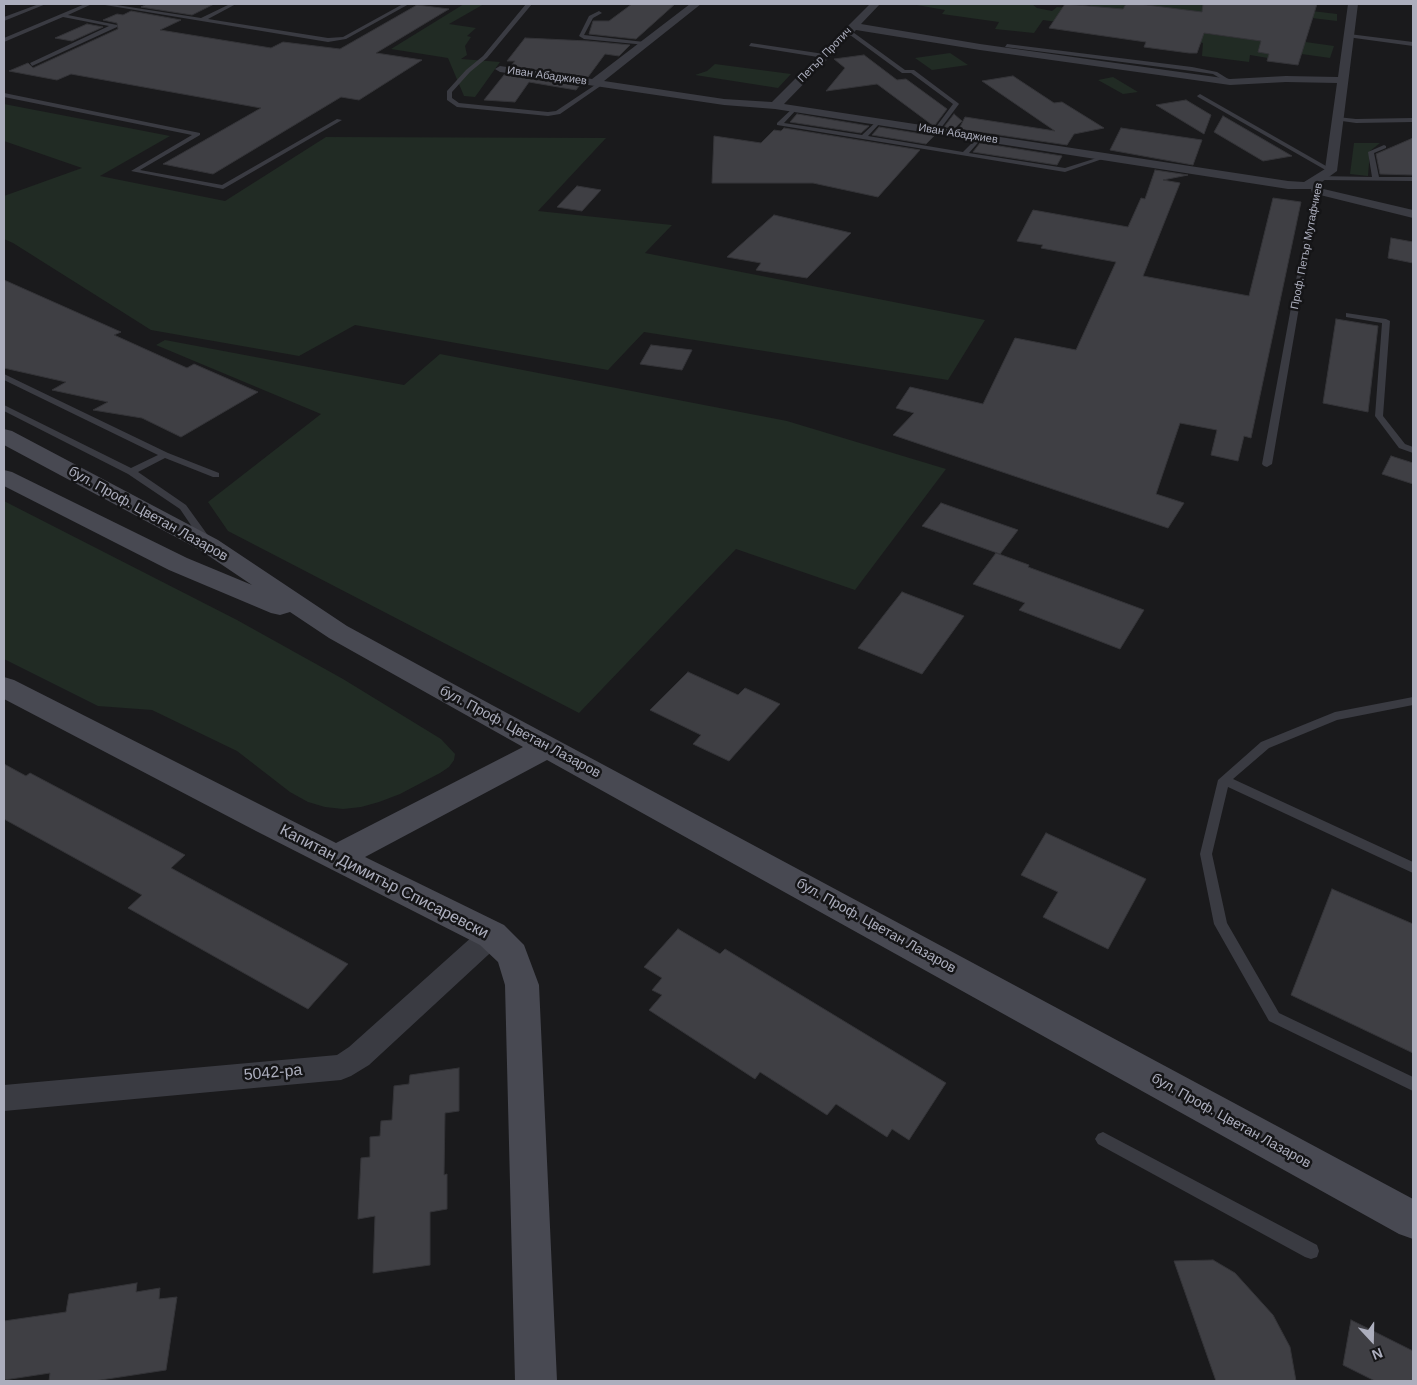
<!DOCTYPE html>
<meta charset="utf-8">
<style>
body{margin:0}
#map{position:relative;width:1417px;height:1385px;overflow:hidden;background:#1a1a1c;font-family:Arial,sans-serif}
canvas{display:block}
.frame{position:absolute;inset:0;border:5px solid #acaebd;pointer-events:none}
.north{position:absolute;left:1347px;top:1315px;width:50px;height:50px;-webkit-text-stroke:4px #151517;paint-order:stroke;rotate:159deg;font-size:14px;font-weight:700;line-height:20px;text-align:center;color:#acaebd}
.north::after{content:'';display:block;margin:auto;width:18px;height:22px;background:#acaebd;clip-path:polygon(50% 0,100% 100%,50% 72%,0 100%)}
</style>
<div id="map">
<canvas width="1417" height="1385"></canvas>
<div class="frame"></div>
<div class="north">N</div>
</div>
<script>
const g = document.querySelector('canvas').getContext('2d');
g.lineJoin = 'round';
function fillPath(path, color) { g.fillStyle = color; g.fill(path, 'evenodd'); }
const poly = rows => new Path2D(rows.map(r => 'M' + r).join(''));
function stroke(path, color, width, dash) { g.strokeStyle = color; g.lineWidth = width; g.lineCap = dash ? 'butt' : 'round'; g.setLineDash(dash || []); g.stroke(path); }
function drawText(font, color, halo, rows, align = 'center') {
  g.font = font + ' Arial,sans-serif'; g.lineWidth = 5; g.setLineDash([]); g.textBaseline = 'middle'; g.strokeStyle = halo; g.fillStyle = color; for (const [text, x, y, turn = 0] of rows) {
    g.save(); g.translate(x, y); g.rotate((+turn || 0) * Math.PI / 180); g.textAlign = isNaN(turn) ? turn : align; if (halo) g.strokeText(text, 0, 0); g.fillText(text, 0, 0); g.restore();
  }
}
const green = poly([
 [464,4,484,4,449,24,476,28,467,36,471,37,465,46,467,55,461,59,500,62,475,97,464,96,448,58,391,49],
 [911,4,1032,4,1037,8,1052,11,1057,7,1088,10,1091,4,1088,4,1126,4,1120,13,1209,34,1268,42,1270,37,1334,46,1330,58,1259,48,1258,52,1269,54,1268,58,1250,55,1249,62,1202,56,1203,43,1043,20,1034,33,995,29,999,22,942,14,945,10],
 [1139,4,1253,4,1337,14,1337,21,1253,11,1218,14],
 [950,53,968,65,932,70,915,58],
 [715,64,791,74,778,88,695,75,707,71],
 [1113,77,1138,92,1123,94,1098,80],
 [4,104,170,136,100,176,225,201,326,137,606,138,538,211,672,225,645,253,985,320,948,380,644,332,608,370,355,325,299,356,151,330,13,243,4,239,4,196,82,168,4,141],
 [1354,143,1380,143,1370,151,1368,176,1350,174],
 [165,340,404,385,440,354,787,421,946,469,855,590,736,549,579,713,228,531,208,502,321,414,156,345],
 [4,501,237,620,343,679,441,739,455,754,454,760,449,767,440,773,400,794,379,802,361,807,343,809,325,807,308,802,290,792,237,751,152,710,98,706,4,659]
]);
const building = poly([
 [147,4,214,4,192,15,141,7,147,4],
 [632,4,675,4,636,39,589,34,593,21,609,21,632,4],
 [1065,4,1123,9,1126,4,1139,4,1202,12,1203,4,1317,4,1298,65,1267,61,1269,54,1258,52,1261,41,1204,33,1197,53,1189,53,1144,47,1146,42,1049,28,1065,4],
 [417,5,449,9,376,53,422,60,359,100,341,97,213,174,163,164,261,108,71,74,57,80,9,71,28,63,33,68,118,29,117,23,103,20,117,14,123,15,131,11,181,20,160,30,271,48,283,42,340,49,417,5],
 [87,24,103,27,72,41,55,38,87,24],
 [525,38,588,41,630,45,619,56,605,54,588,77,511,66,515,61,507,61,525,38],
 [864,55,897,80,906,79,947,109,935,125,931,124,877,84,826,91,845,68,834,59,864,55],
 [504,75,579,86,576,90,529,82,515,102,484,100,504,75],
 [1013,76,1054,103,1062,102,1104,128,1074,134,1067,145,959,129,965,117,1055,131,982,81,1013,76],
 [1186,100,1211,115,1204,134,1156,105,1186,100],
 [797,114,869,126,861,133,790,122,797,114],
 [954,114,962,121,955,128,944,127,954,114],
 [1223,116,1292,156,1263,161,1214,132,1223,116],
 [879,127,934,136,926,144,872,135,879,127],
 [784,128,920,150,878,197,813,183,712,183,714,136,761,143,774,130,781,131,784,128],
 [1121,128,1202,140,1193,165,1110,150,1121,128],
 [1413,138,1413,175,1380,174,1376,154,1413,138],
 [980,143,1062,156,1057,165,973,152,980,143],
 [1155,170,1188,175,1163,180,1180,183,1143,276,1249,296,1273,198,1301,202,1251,438,1244,436,1238,461,1211,455,1217,430,1180,423,1156,494,1184,503,1168,528,893,435,914,413,896,408,910,387,983,404,1015,338,1076,350,1116,262,1041,248,1043,245,1017,241,1033,210,1128,227,1141,198,1145,199,1155,170],
 [577,186,601,190,582,211,557,207,577,186],
 [774,215,851,233,807,278,756,270,761,263,727,257,774,215],
 [1391,238,1413,242,1413,263,1388,258,1391,238],
 [4,280,121,332,114,335,187,368,194,364,258,392,181,437,142,418,93,410,108,402,52,390,66,382,4,368,4,280],
 [1336,319,1378,326,1368,412,1323,403,1336,319],
 [651,345,692,350,682,370,640,364,651,345],
 [1391,456,1413,463,1413,484,1382,474,1391,456],
 [941,503,1018,530,1000,554,922,526,941,503],
 [996,553,1029,565,1028,567,1144,610,1120,649,1019,610,1025,603,973,584,996,553],
 [902,592,964,616,922,674,858,648,902,592],
 [688,672,738,695,745,688,780,704,729,761,693,744,701,735,650,710,688,672],
 [4,764,26,776,30,773,185,855,171,868,348,964,308,1009,128,908,142,895,4,819,4,764],
 [1046,833,1146,879,1108,949,1043,917,1058,892,1021,875,1046,833],
 [1332,889,1413,924,1413,1053,1291,995,1332,889],
 [678,929,720,954,725,949,946,1083,909,1140,892,1129,887,1137,836,1104,827,1115,760,1072,755,1079,649,1010,662,995,652,990,662,978,644,967,678,929],
 [459,1068,459,1111,445,1113,444,1175,447,1174,447,1209,430,1212,430,1265,373,1273,375,1216,358,1219,361,1158,370,1157,370,1137,380,1136,381,1121,392,1120,394,1086,409,1084,410,1075,459,1068],
 [1213,1260,1235,1273,1273,1315,1290,1347,1296,1381,1216,1381,1174,1261,1213,1260],
 [137,1283,136,1292,160,1288,159,1299,177,1297,166,1370,94,1381,49,1381,50,1373,4,1380,4,1321,66,1312,69,1294,137,1283],
 [1351,1320,1413,1351,1413,1381,1375,1381,1343,1365,1351,1320]
]);
const lane = poly([
 [39,4,46,4,4,21,4,17,39,4],
 [85,4,92,4,68,15,117,25,117,27,32,66,30,63,109,26,63,17,4,42,4,38,85,4],
 [99,4,110,4,201,18,230,4,236,4,208,19,328,38,343,37,403,4,409,4,346,39,328,42,99,4],
 [526,4,532,4,487,58,470,72,452,92,452,98,459,103,548,112,556,111,598,83,602,83,602,85,560,114,548,116,457,107,447,100,447,91,466,70,483,56,526,4],
 [599,11,602,13,593,18,584,35,644,42,646,45,584,39,579,36,589,16,599,11],
 [846,30,850,30,905,70,914,70,958,103,959,104,938,132,933,131,953,104,911,73,902,73,846,32,846,30],
 [1349,34,1413,42,1413,46,1347,37,1349,34],
 [751,43,824,54,827,56,824,58,749,46,751,43],
 [1007,44,1192,67,1217,72,1233,82,1228,83,1213,74,1192,71,1005,47,1007,44],
 [4,93,200,133,200,135,140,170,222,185,337,119,342,120,223,189,131,171,192,135,4,97,4,93],
 [1200,94,1333,170,1334,171,1329,172,1198,97,1197,96,1200,94],
 [794,107,797,109,784,123,862,135,878,120,881,122,868,136,963,152,979,136,982,138,969,153,1065,168,1103,156,1108,157,1065,172,777,125,777,123,794,107],
 [1337,117,1356,119,1413,118,1413,122,1356,123,1335,120,1335,118,1337,117],
 [1384,145,1386,146,1386,148,1374,153,1379,177,1413,177,1413,181,1321,180,1272,464,1267,467,1264,466,1262,464,1315,178,1318,176,1372,177,1368,152,1384,145],
 [1346,313,1386,319,1390,321,1383,416,1405,444,1413,447,1413,453,1399,448,1375,416,1382,323,1346,317,1346,313],
 [4,374,168,453,219,473,219,477,213,477,165,458,138,472,186,505,212,541,211,543,203,543,180,509,128,474,4,411,4,405,131,468,158,455,4,380,4,374],
 [1413,697,1413,705,1337,720,1269,748,1233,779,1413,862,1413,873,1228,787,1212,854,1227,923,1279,1013,1413,1077,1413,1091,1269,1021,1214,924,1200,854,1218,780,1261,742,1335,712,1413,697],
 [1103,1132,1317,1245,1319,1251,1317,1257,1311,1259,1305,1257,1098,1144,1095,1139,1098,1134,1103,1132]
]);
const street = poly([
 [690,4,701,4,604,81,724,99,772,102,870,4,880,4,861,24,980,44,1230,79,1286,76,1338,77,1348,4,1358,4,1337,171,1315,187,1413,210,1413,218,1312,193,1311,189,1288,189,775,109,724,105,500,72,495,69,500,66,592,79,690,4],
 [856,30,980,50,1230,85,1286,82,1337,83,1325,169,1304,182,1288,181,784,104,856,30],
 [492,924,501,927,505,935,501,943,369,1065,351,1076,341,1080,4,1111,4,1085,337,1055,349,1047,483,927,492,924]
]);
const secondary = poly([
 [4,429,12,431,218,540,347,626,492,705,1413,1199,1413,1239,1399,1234,547,760,365,857,504,925,524,945,539,985,557,1381,515,1381,505,985,498,962,480,945,256,831,4,699,4,677,14,680,336,843,523,747,329,638,290,612,280,615,271,613,169,570,4,486,4,470,12,472,187,558,252,585,200,550,4,445,4,429]
]);
const farStreetnames = [
 ["Петър Протич",825,55,-46],
 ["Иван Абаджиев",547,76,8],
 ["Иван Абаджиев",958,134,9],
 ["Проф. Петър Мутафчиев",1307,246,-79]
];
const streetNames = [
 ["бул. Проф. Цветан Лазаров",148,514,29],
 ["бул. Проф. Цветан Лазаров",520,732,28],
 ["бул. Проф. Цветан Лазаров",876,926,29],
 ["бул. Проф. Цветан Лазаров",1231,1121,29]
];
const nearStreetnames = [
 ["Капитан Димитър Списаревски",384,882,27],
 ["5042-ра",273,1073,-5]
];
fillPath(green, '#212b24');
fillPath(building, '#3f3f44');
stroke(building, '#343438', 1);
fillPath(lane, '#3a3b42');
fillPath(street, '#3a3b42');
fillPath(secondary, '#484952');
drawText('11px', '#acaebd', '#151517', farStreetnames);
drawText('14px', '#acaebd', '#151517', streetNames);
drawText('16px', '#acaebd', '#151517', nearStreetnames);
</script>
